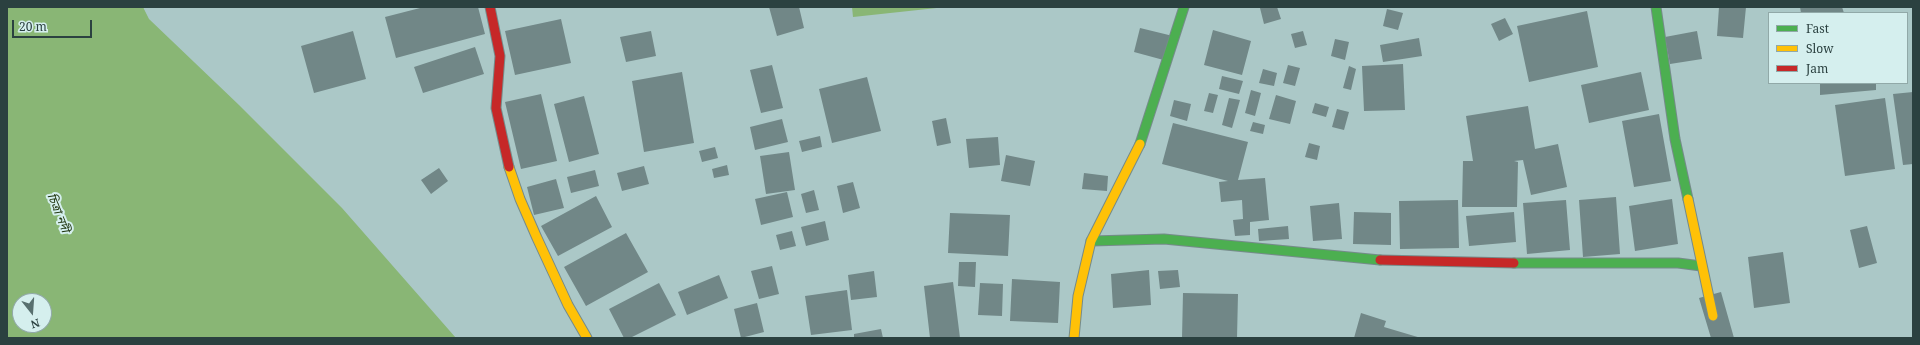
<!DOCTYPE html>
<meta charset="utf-8">
<style>
body{margin:0}
#map{position:relative;width:1920px;height:345px;overflow:hidden;background:#abc8c7;font-family:"Noto Serif",serif}
canvas{display:block}
.frame{position:absolute;inset:0;border:8px solid #2b4140;pointer-events:none}
.legend{position:absolute;left:1768px;top:12px;width:140px;height:72px;box-sizing:border-box;background:#d5efee;border:1px solid #91a9a8;margin:0;padding:5px 7px;list-style:none;font-size:12px;color:#2b4140}
.legend li{display:flex;align-items:center;gap:8px;height:20px}
.legend b{width:20px;border:1px solid #91a9a8}
.north{position:absolute;left:12px;top:293px;width:40px;height:40px;box-sizing:border-box;background:#d5efee;border:1px solid #91a9a8;border-radius:50%;rotate:163deg;font-size:11px;font-weight:700;line-height:16px;text-align:center;color:#2b4140}
.north::after{content:'';display:block;margin:auto;width:14px;height:18px;background:#58706f;clip-path:polygon(50% 0,100% 100%,50% 72%,0 100%)}
.scale{position:absolute;left:12px;top:20px;width:80px;height:18px;box-sizing:border-box;border:2px solid #2b4140;border-top:0;padding-left:5px;font-size:12px;line-height:14px;white-space:nowrap;color:#2b4140;-webkit-text-stroke:3px #d5efee;paint-order:stroke}
</style>
<div id="map">
<canvas width="1920" height="345"></canvas>
<div class="frame"></div>
<ul class="legend">
<li><b style="height:5px;background:#4caf50"></b>Fast</li>
<li><b style="height:5px;background:#ffc107"></b>Slow</li>
<li><b style="height:5px;background:#c62828"></b>Jam</li>
</ul>
<div class="north">N</div>
<div class="scale">20 m</div>
</div>
<script>
const g = document.querySelector('canvas').getContext('2d');
g.lineJoin = 'round';
function fillPath(path, color) { g.fillStyle = color; g.fill(path, 'evenodd'); }
const poly = rows => new Path2D(rows.map(r => 'M' + r).join(''));
function stroke(path, color, width, dash) { g.strokeStyle = color; g.lineWidth = width; g.lineCap = dash ? 'butt' : 'round'; g.setLineDash(dash || []); g.stroke(path); }
function drawText(font, color, halo, rows, align = 'center') {
  g.font = font + ' "Noto Serif","Noto Sans Bengali",serif'; g.lineWidth = 4; g.setLineDash([]); g.textBaseline = 'middle'; g.strokeStyle = halo; g.fillStyle = color; for (const [text, x, y, turn = 0] of rows) {
    g.save(); g.translate(x, y); g.rotate((+turn || 0) * Math.PI / 180); g.textAlign = isNaN(turn) ? turn : align; if (halo) g.strokeText(text, 0, 0); g.fillText(text, 0, 0); g.restore();
  }
}
const water = poly([
 [7,7,143,7,149,19,239,105,342,208,456,338,7,338],
 [20,301,44,301,44,325,20,325],
 [852,7,946,7,853,17]
]);
const building = poly([
 [424,7,478,7,485,34,396,58,385,17],
 [769,7,799,7,804,28,777,36],
 [1262,7,1277,7,1281,19,1264,24,1260,8],
 [1719,7,1746,7,1743,38,1717,36],
 [1800,7,1842,7,1844,13,1801,13],
 [1387,9,1403,13,1398,30,1383,26],
 [1587,11,1598,67,1529,82,1517,26],
 [1505,18,1513,34,1499,41,1491,24],
 [561,19,571,63,515,75,505,31],
 [1140,28,1177,37,1171,62,1134,52],
 [1213,30,1251,41,1242,75,1204,65],
 [353,31,366,79,314,93,301,46],
 [651,31,656,56,626,62,620,37],
 [1303,31,1307,45,1295,48,1291,34],
 [1697,31,1702,59,1670,64,1665,37],
 [1419,38,1422,56,1383,62,1380,45],
 [1335,39,1349,42,1345,60,1331,56],
 [475,47,484,74,423,93,414,67],
 [1403,64,1405,110,1364,111,1362,66],
 [772,65,783,108,761,113,750,70],
 [1288,65,1300,68,1295,86,1283,83],
 [1349,66,1356,69,1351,90,1343,88],
 [1263,69,1277,73,1274,86,1259,83],
 [682,72,694,143,644,152,632,81],
 [1641,72,1649,110,1589,123,1581,85],
 [1222,76,1243,81,1239,94,1219,89],
 [867,77,881,131,832,143,819,89],
 [1820,83,1876,83,1876,90,1820,95],
 [1251,90,1261,93,1255,116,1245,113],
 [1913,92,1913,164,1903,165,1893,94],
 [1209,93,1218,95,1213,113,1204,111],
 [541,94,557,161,521,169,505,102],
 [1276,95,1296,101,1290,124,1269,119],
 [584,96,599,154,569,162,554,104],
 [1229,98,1240,100,1232,128,1222,125],
 [1885,98,1895,169,1845,176,1835,105],
 [1174,100,1191,104,1187,121,1170,116],
 [1315,103,1329,107,1326,117,1312,113],
 [1528,106,1535,149,1558,144,1567,187,1531,195,1523,160,1514,161,1518,162,1517,207,1462,207,1463,161,1473,161,1466,116],
 [1337,109,1349,112,1344,130,1332,127],
 [1659,114,1671,181,1634,187,1622,121],
 [946,118,951,143,937,146,932,121],
 [782,119,788,142,755,150,750,127],
 [1253,122,1265,125,1263,134,1250,131],
 [1173,123,1248,142,1238,180,1265,178,1269,220,1250,222,1250,235,1235,236,1233,220,1243,219,1242,200,1221,202,1219,182,1228,181,1162,164],
 [820,136,822,147,802,152,799,141],
 [998,137,1000,165,969,168,966,139],
 [1309,143,1320,146,1317,160,1305,157],
 [715,147,718,158,702,162,699,151],
 [789,152,795,190,766,194,760,156],
 [1006,155,1035,161,1030,186,1001,181],
 [727,165,729,175,714,178,712,169],
 [644,166,649,184,622,191,617,173],
 [439,168,448,181,431,194,421,180],
 [595,170,599,186,571,193,567,177],
 [1084,173,1108,176,1107,191,1082,189],
 [556,179,564,208,534,215,527,187],
 [853,182,860,208,843,213,837,186],
 [814,190,819,210,806,213,801,194],
 [787,192,793,217,761,225,755,199],
 [596,196,612,227,558,256,541,226],
 [1616,197,1620,254,1583,257,1579,200],
 [1672,199,1678,244,1635,251,1629,206],
 [1458,200,1459,248,1400,249,1399,201],
 [1566,200,1570,250,1527,254,1523,203],
 [1339,203,1342,239,1313,241,1310,206],
 [1354,212,1391,213,1391,245,1353,244],
 [1514,212,1516,242,1469,246,1466,216],
 [950,213,1010,215,1008,256,948,253],
 [825,221,829,240,806,246,801,227],
 [1288,226,1289,239,1259,241,1258,229],
 [1867,226,1877,263,1859,268,1850,230],
 [792,231,796,246,780,250,776,235],
 [626,233,648,272,586,306,564,267],
 [1783,252,1790,303,1754,308,1748,257],
 [959,262,976,262,975,287,958,286],
 [772,266,779,294,759,299,751,271],
 [1149,270,1151,305,1113,308,1111,274],
 [1178,270,1180,287,1160,289,1158,271],
 [874,271,877,297,851,300,848,275],
 [719,275,728,298,687,315,678,292],
 [1012,279,1060,282,1058,323,1010,321],
 [953,282,960,338,930,338,924,286],
 [659,283,676,315,630,338,624,338,609,309],
 [980,283,1003,284,1002,316,978,315],
 [847,290,852,330,811,335,805,296],
 [1721,292,1734,338,1711,338,1699,298],
 [1183,293,1238,294,1237,338,1182,338],
 [757,303,764,332,741,338,734,309],
 [1361,313,1386,321,1384,327,1421,338,1354,338],
 [881,329,883,338,854,338,854,334]
]);
const fast = poly([
 [1656,7,1675,139,1688,199],
 [1140,144,1184,7],
 [1091,241,1164,239,1380,260],
 [1514,263,1678,263,1701,266]
]);
const slow = poly([
 [509,167,520,199,537,238,568,305,587,338],
 [1688,199,1713,316],
 [1074,338,1078,296,1091,241,1140,144]
]);
const jam = poly([
 [490,7,500,56,496,108,509,167],
 [1380,260,1514,263]
]);
const waterNames = [
 ["চিত্রা নদী",58,213,68]
];
fillPath(water, '#89b675');
fillPath(building, '#718787');
stroke(fast, '#758b8a', 11);
stroke(slow, '#758b8a', 11);
stroke(jam, '#758b8a', 11);
stroke(fast, '#4caf50', 9);
stroke(slow, '#ffc107', 9);
stroke(jam, '#c62828', 9);
drawText('italic 12px', '#1c310a', '#d5efee', waterNames);
</script>
